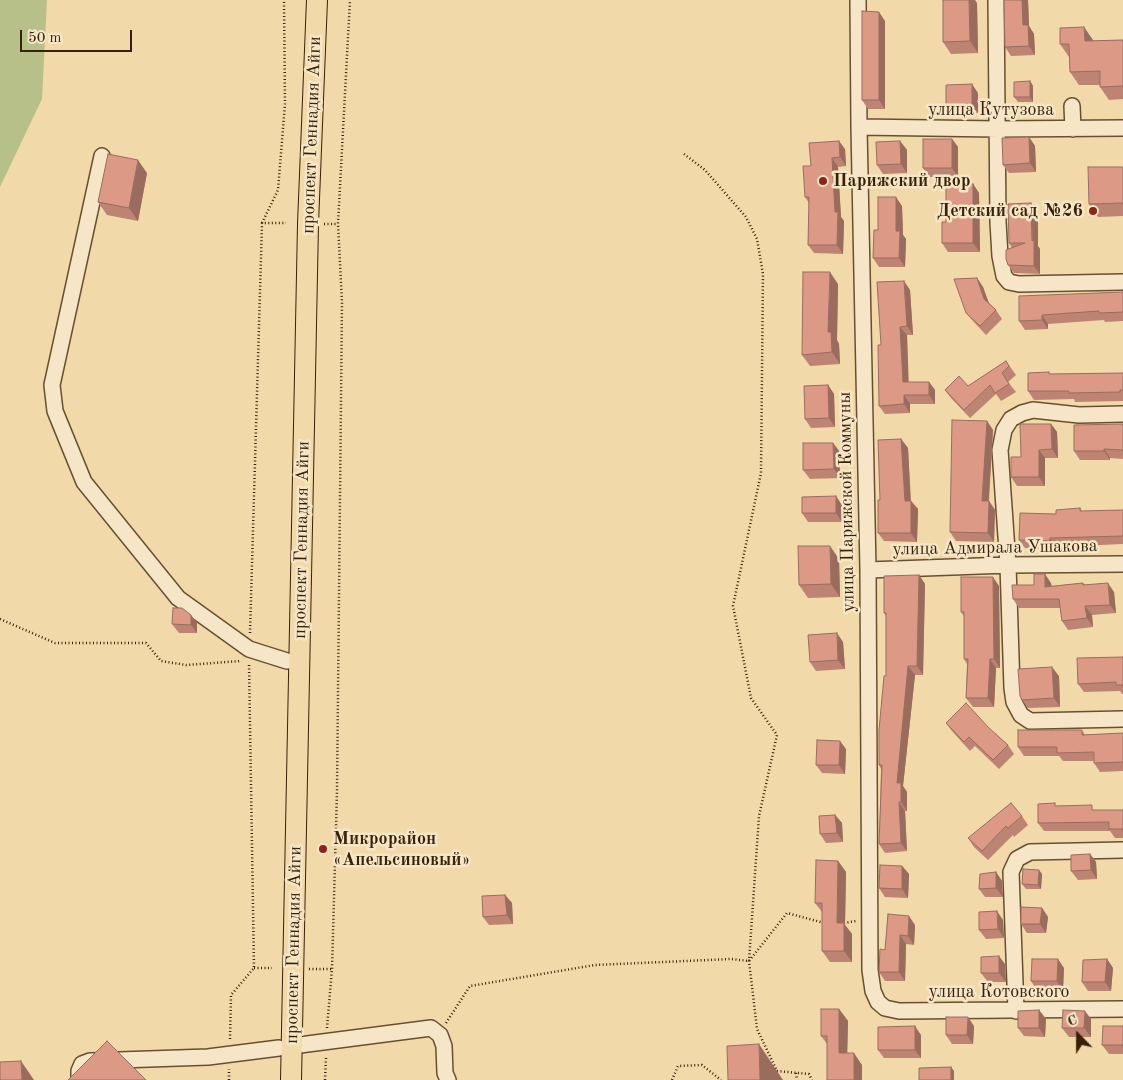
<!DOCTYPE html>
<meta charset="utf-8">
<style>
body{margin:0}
#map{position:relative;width:1123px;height:1080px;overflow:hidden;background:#f1d9a9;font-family:"Old Standard TT",serif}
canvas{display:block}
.north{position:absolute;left:1053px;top:1010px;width:50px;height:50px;-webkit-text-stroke:4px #f6e6c7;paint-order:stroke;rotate:338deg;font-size:14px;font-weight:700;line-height:20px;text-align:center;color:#382206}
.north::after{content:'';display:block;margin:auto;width:18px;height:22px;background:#382206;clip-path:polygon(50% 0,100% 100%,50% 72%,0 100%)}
.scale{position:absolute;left:20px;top:30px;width:112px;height:22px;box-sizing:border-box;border:2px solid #382206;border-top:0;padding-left:6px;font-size:15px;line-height:18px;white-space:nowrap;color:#382206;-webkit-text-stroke:4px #f6e6c7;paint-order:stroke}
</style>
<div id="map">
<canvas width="1123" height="1080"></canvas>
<div class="north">С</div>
<div class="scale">50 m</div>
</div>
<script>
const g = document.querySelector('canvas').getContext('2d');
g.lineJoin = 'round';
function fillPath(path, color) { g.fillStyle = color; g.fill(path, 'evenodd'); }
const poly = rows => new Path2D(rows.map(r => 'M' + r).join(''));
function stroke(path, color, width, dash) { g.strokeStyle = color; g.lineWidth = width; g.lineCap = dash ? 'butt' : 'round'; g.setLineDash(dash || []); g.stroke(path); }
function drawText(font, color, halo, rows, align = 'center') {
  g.font = font + ' "Old Standard TT",serif'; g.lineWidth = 5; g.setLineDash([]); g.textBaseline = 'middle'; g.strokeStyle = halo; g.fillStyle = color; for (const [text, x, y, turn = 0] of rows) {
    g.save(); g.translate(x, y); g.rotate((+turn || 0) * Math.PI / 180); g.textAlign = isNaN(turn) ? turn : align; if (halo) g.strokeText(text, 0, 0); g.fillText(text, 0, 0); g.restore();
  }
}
const green = poly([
 [0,0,47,0,42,99,0,187]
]);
const path = poly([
 [684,154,705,170,746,217,757,239,763,274,761,473,733,606,751,698,777,735,759,816,749,961,757,1029,777,1071],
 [262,223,278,190,285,104,284,0],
 [324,224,338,224],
 [0,619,55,643,146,643,161,661,186,665,240,661],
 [250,633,262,223,286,223],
 [844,923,856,921],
 [254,968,272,968],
 [309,969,332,969],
 [446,1023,470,986,595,965,731,959,749,961,787,913,824,923],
 [327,1028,332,969,337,791,342,302,338,224,350,0],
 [230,1039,231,995,254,968,249,663],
 [777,1071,809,1074,812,1080],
 [796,1073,797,1080],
 [229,1080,229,1069],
 [325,1080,326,1057],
 [672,1080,678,1066,702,1065,721,1080]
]);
const minor = poly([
 [858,0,859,127,868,570,870,970,873,991,878,1002,885,1008,899,1011,1123,1009],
 [996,0,998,222,1000,256,1004,276,1009,282,1019,284,1123,282],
 [1072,106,1073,129],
 [859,127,998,129,1123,128],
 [102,156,52,385,55,411,84,482,178,598,249,649,287,661],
 [1123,414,1079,415,1033,410,1022,413,1011,419,1004,430,1000,450,1008,565,1012,688,1014,702,1021,715,1030,721,1123,719],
 [868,570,1008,565,1123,564],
 [1016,1011,1011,872,1017,859,1030,852,1123,850],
 [292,1046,431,1028,440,1035,444,1046,445,1073,448,1080],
 [79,1080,79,1071,82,1064,90,1061,208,1057,279,1048]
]);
const major = poly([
 [291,1080,308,224,317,0]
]);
const wall = poly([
 [1004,0,1028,0,1029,26,1034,34,1035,55,1011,56,1005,47],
 [977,3,978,53,951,54,943,42],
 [885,21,885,109,868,109,862,100],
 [1093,40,1093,41,1123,40,1123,99,1109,100,1100,87,1100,85,1079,85,1070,72,1069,57,1060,44],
 [1030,81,1033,86,1033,102,1018,102,1014,97],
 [978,93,978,113,952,114,946,106],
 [1029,137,1035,146,1036,172,1009,173,1003,165],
 [952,139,958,147,958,177,929,177,923,168],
 [900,141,907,150,907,173,883,174,877,165],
 [845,149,846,166,838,167,841,217,844,221,843,254,814,253,808,245,809,203,805,197,811,166],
 [1123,167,1123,216,1098,217,1089,204],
 [147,173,138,221,107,215,98,202],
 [973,184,979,193,980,252,948,252,942,243,946,222],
 [902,206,903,235,906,239,905,267,879,267,873,258,878,230],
 [1038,212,1038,246,1040,249,1040,274,1014,273,1008,265,1012,248,1009,243],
 [977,278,983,287,989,303,996,310,1002,319,986,335,973,321,966,313],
 [838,284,837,340,839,344,840,364,810,366,802,355],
 [910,290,913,335,907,335,908,382,929,382,935,390,935,404,910,404,910,413,885,414,879,406],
 [1123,292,1123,321,1105,322,1104,320,1048,324,1048,329,1025,330,1019,321],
 [1006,361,1016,375,1008,382,1016,392,1001,401,996,394,970,418,951,398,945,390,968,386],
 [1123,373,1123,401,1075,402,1074,399,1034,400,1028,391,1050,374],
 [828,385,834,394,835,427,811,428,805,419],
 [987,421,993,430,989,501,995,510,994,542,956,541,950,532],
 [1051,424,1057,432,1058,458,1045,458,1045,486,1017,486,1011,477,1021,457],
 [1123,424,1123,459,1110,458,1110,460,1080,460,1074,451],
 [901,439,908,448,911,501,918,509,917,542,884,541,878,533,880,500],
 [833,443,839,451,840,478,810,479,803,470],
 [842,505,842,522,808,522,802,513],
 [1080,508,1082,511,1123,510,1123,544,1056,547,1056,549,1025,548,1019,540,1056,514],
 [839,559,840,597,808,598,799,585],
 [919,575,925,584,923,675,915,675,903,786,907,792,907,811,905,811,907,851,885,853,879,844,881,769,879,765,886,676,886,616,884,613],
 [1051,583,1052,586,1083,583,1085,585,1114,592,1116,613,1092,615,1093,627,1068,630,1062,621,1060,608,1019,608,1013,599,1034,585],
 [999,586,1000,668,996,668,994,707,973,707,966,698,967,664,964,659,964,616,961,612],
 [191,615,197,623,197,633,179,633,172,624],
 [843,642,845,669,816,671,810,662],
 [1123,657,1123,694,1122,694,1120,691,1084,692,1078,684],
 [1059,676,1060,707,1028,708,1022,700],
 [946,723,989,728,1008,745,1014,754,999,769,975,746,970,751,952,731],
 [1082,730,1085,735,1123,733,1123,771,1100,772,1094,763,1094,761,1063,761,1059,756,1024,756,1018,747],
 [846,749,845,774,822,773,816,765],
 [1057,806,1095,810,1123,810,1123,838,1115,838,1110,831,1044,831,1038,823],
 [835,815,842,823,843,842,826,843,820,834],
 [1022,816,1028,825,1014,837,1013,835,988,860,974,847,968,838],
 [1090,854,1096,862,1097,879,1078,880,1071,871],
 [838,861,846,872,845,925,852,934,852,962,830,962,822,951,822,912,815,903],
 [902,866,909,874,908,898,885,897,879,888],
 [996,872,1002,881,1003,897,985,897,979,889],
 [1042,874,1041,889,1026,889,1022,884],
 [505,895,512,903,513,924,489,925,483,917],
 [1042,908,1048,917,1046,933,1027,933,1021,924],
 [888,914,915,925,914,945,906,944,905,981,885,981,879,972,885,950],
 [1003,920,1004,938,986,939,979,930],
 [1107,959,1113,968,1111,991,1088,991,1082,982],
 [1005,964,1006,982,988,982,981,973],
 [1064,968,1063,990,1037,990,1031,981],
 [839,1009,848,1021,847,1053,862,1065,862,1080,827,1080,827,1044,821,1036],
 [1039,1010,1046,1019,1045,1037,1024,1036,1018,1028],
 [1091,1019,1091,1037,1069,1037,1062,1028],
 [974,1026,973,1044,952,1044,946,1035],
 [1123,1026,1123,1054,1109,1054,1102,1045],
 [921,1035,921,1058,884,1058,878,1050]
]);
const shadedWall = poly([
 [969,0,975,0,977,3,978,53,970,41],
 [1022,0,1028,0,1029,26,1034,34,1035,55,1029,46,1023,25],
 [879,12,885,21,885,109,879,100],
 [1084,27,1093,40,1094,54,1085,41],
 [1030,81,1033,86,1033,102,1030,97],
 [972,84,978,93,978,113,972,105],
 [1029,137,1035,146,1036,172,1030,163],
 [952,139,958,147,958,177,952,168],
 [839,141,845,149,846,166,840,157],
 [900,141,907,150,907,173,901,164],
 [832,158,838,167,841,217,844,221,843,254,837,245],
 [138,160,147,173,138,221,129,208],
 [973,184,979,193,980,252,973,243],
 [896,197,902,206,903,235,906,239,905,267,899,258,896,231],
 [1031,203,1038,212,1038,246,1040,249,1040,274,1034,266],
 [830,272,838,284,837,340,839,344,840,364,832,352,828,332],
 [977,278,983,287,990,307,984,299],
 [904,281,910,290,913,335,907,326],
 [1042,315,1048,324,1048,329,1042,320],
 [900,327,907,335,909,390,903,382],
 [929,382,935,390,935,404,929,395],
 [828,385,834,394,835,427,829,418],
 [904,395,910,404,910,413,904,404],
 [987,421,993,430,988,510,982,501],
 [1051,424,1057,432,1058,458,1052,449],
 [901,439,908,448,911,509,905,501],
 [833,443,839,451,840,478,834,469],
 [1104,449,1110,458,1110,460,1104,451],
 [1039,450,1045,458,1045,486,1039,477],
 [836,496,842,505,842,522,836,513],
 [911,501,918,509,917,542,911,533],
 [989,501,995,510,994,542,988,533],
 [1050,538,1056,547,1056,549,1050,541],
 [830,546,839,559,840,597,831,584],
 [1045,574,1051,583,1052,596,1045,587],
 [919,575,925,584,923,675,917,666],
 [993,577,999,586,1000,668,994,659],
 [1108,583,1114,592,1116,613,1110,605],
 [1085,606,1092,615,1093,627,1087,618],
 [191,615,197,623,197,633,191,625],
 [837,633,843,642,845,669,838,660],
 [990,659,996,668,994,707,988,698],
 [908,666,915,675,903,786,907,792,907,811,901,802,897,783],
 [1052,667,1059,676,1060,707,1054,698],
 [840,741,846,749,845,774,839,765],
 [899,802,905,811,907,851,901,843],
 [835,815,842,823,843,842,837,833],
 [1090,854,1096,862,1097,879,1091,870],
 [838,861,846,872,845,925,852,934,852,962,844,951,837,923],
 [902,866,909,874,908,898,902,889],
 [1039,870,1042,874,1041,889,1038,885],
 [996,872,1002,881,1003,897,996,888],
 [505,895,512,903,513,924,507,915],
 [1042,908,1048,917,1046,933,1040,924],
 [997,911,1003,920,1004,938,998,929],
 [909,916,915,925,914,945,908,936],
 [900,935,906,944,905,981,899,972],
 [999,956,1005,964,1006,982,999,973],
 [1058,959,1064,968,1063,990,1057,981],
 [1107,959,1113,968,1111,991,1105,982],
 [839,1009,848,1021,847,1065,839,1053],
 [1039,1010,1046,1019,1045,1037,1039,1028],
 [1085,1011,1091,1019,1091,1037,1084,1028],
 [968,1017,974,1026,973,1044,967,1035],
 [915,1026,921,1035,921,1058,915,1050],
 [759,1044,783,1080,760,1080],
 [854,1053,862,1065,862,1080,854,1080],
 [21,1061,34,1080,22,1080],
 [951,1067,954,1071,954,1080,951,1080]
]);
const building = poly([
 [943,0,969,0,970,41,943,42,943,0],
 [1004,0,1022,0,1023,25,1028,25,1029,46,1005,47,1004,0],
 [862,11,879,12,879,100,862,100,862,11],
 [1084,27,1085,41,1123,40,1123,86,1100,87,1100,71,1070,72,1069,44,1060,44,1060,28,1084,27],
 [1030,81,1030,97,1014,97,1014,82,1030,81],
 [972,84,972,105,946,106,946,85,972,84],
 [1029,137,1030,163,1003,165,1002,138,1029,137],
 [923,139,952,139,952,168,923,168,923,139],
 [839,141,840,157,832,158,835,212,838,212,837,245,808,245,809,197,805,197,803,166,811,166,809,143,839,141],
 [900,141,901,164,877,165,876,142,900,141],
 [108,154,138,160,129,208,98,202,108,154],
 [1088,167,1123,167,1123,203,1089,204,1088,167],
 [973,184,973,243,942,243,942,222,946,222,946,185,973,184],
 [878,197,896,197,896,231,900,231,899,258,873,258,874,230,878,230,878,197],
 [1031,203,1032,241,1034,240,1034,266,1008,265,1006,259,1006,250,1025,243,1009,243,1008,204,1031,203],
 [803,272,830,272,828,332,831,332,832,352,802,355,803,272],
 [977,278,984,299,996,310,980,326,966,313,954,279,977,278],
 [904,281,907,326,900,327,903,382,929,382,929,395,904,395,904,404,879,406,878,345,881,345,877,282,904,281],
 [1123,292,1123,312,1099,313,1099,311,1042,315,1042,320,1019,321,1019,296,1123,292],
 [1006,361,1009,366,1002,373,1009,384,995,393,990,385,964,410,945,390,959,376,968,386,1006,361],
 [1049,372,1049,374,1123,373,1123,390,1120,390,1120,392,1069,393,1069,391,1028,391,1028,373,1049,372],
 [828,385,829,418,805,419,804,386,828,385],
 [952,420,987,421,982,501,989,501,988,533,950,532,952,420],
 [1020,424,1051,424,1052,449,1039,450,1039,477,1011,477,1011,457,1021,457,1020,424],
 [1123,424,1123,450,1104,449,1104,451,1074,451,1074,425,1123,424],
 [901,439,905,501,911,501,911,533,878,533,878,500,880,500,878,440,901,439],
 [803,443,833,443,834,469,803,470,803,443],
 [836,496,836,513,802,513,802,497,836,496],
 [1080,508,1080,511,1123,510,1123,536,1050,538,1050,541,1019,540,1020,513,1056,514,1056,510,1080,508],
 [798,546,830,546,831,584,799,585,798,546],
 [1034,574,1045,574,1045,587,1083,583,1083,585,1108,583,1110,605,1085,606,1087,618,1062,621,1059,599,1013,599,1012,585,1034,585,1034,574],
 [919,575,917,666,908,666,897,783,901,783,901,802,899,802,901,843,879,844,882,765,879,765,879,730,884,676,886,676,886,613,884,613,884,576,919,575],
 [961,577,993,577,994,659,990,659,988,698,966,698,968,659,964,659,964,612,961,612,961,577],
 [173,608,182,608,191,615,191,625,172,624,173,608],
 [837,633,838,660,810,662,808,635,837,633],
 [1123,657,1123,685,1116,685,1116,682,1078,684,1077,658,1123,657],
 [1052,667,1054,698,1022,700,1020,696,1018,669,1052,667],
 [966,703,989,728,1008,745,993,760,969,737,964,742,946,723,966,703],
 [1018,730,1082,730,1082,735,1123,733,1123,762,1094,763,1094,752,1057,753,1057,747,1018,747,1018,730],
 [817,740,840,741,839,765,816,765,817,740],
 [1011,803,1022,816,1008,828,1006,826,982,851,968,838,1011,803],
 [1055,803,1055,806,1092,805,1092,810,1123,810,1123,829,1109,829,1109,822,1038,823,1038,804,1055,803],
 [835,815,837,833,820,834,819,816,835,815],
 [1090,854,1091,870,1071,871,1071,855,1090,854],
 [816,860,838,861,837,923,844,923,844,951,822,951,822,903,815,903,816,860],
 [880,865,902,866,902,889,879,888,880,865],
 [1023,869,1039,870,1038,885,1022,884,1023,869],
 [996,872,996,888,979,889,980,874,996,872],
 [505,895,507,915,483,917,482,896,505,895],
 [1021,907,1042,908,1040,924,1021,924,1021,907],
 [997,911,998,929,979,930,979,912,997,911],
 [888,914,909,916,908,936,900,935,899,972,879,972,880,949,885,950,888,914],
 [999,956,999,973,981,973,981,957,999,956],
 [1032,959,1058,959,1057,981,1031,981,1032,959],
 [1107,959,1105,982,1082,982,1083,960,1107,959],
 [821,1009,839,1009,839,1053,854,1053,854,1080,827,1080,827,1036,821,1036,821,1009],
 [1039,1010,1039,1028,1018,1028,1018,1011,1039,1010],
 [1063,1010,1085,1011,1084,1028,1062,1028,1063,1010],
 [946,1017,968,1017,967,1035,946,1035,946,1017],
 [915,1026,915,1050,878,1050,878,1027,915,1026],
 [1103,1026,1123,1026,1123,1045,1102,1045,1103,1026],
 [107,1041,146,1080,68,1080,107,1041],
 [759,1044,760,1080,728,1080,727,1046,759,1044],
 [21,1061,22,1080,0,1080,0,1062,21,1061],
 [951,1067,951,1080,919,1080,919,1068,951,1067]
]);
const markers = [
 [823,181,5,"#8f2418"],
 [1093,211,5,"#8f2418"],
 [323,849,5,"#8f2418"]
];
const streetNames = [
 ["улица Кутузова",991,110],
 ["проспект Геннадия Айги",312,135,-88],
 ["улица Парижской Коммуны",847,502,-91],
 ["проспект Геннадия Айги",302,540,-89],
 ["улица Адмирала Ушакова",995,548,-1],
 ["проспект Геннадия Айги",294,945,-89],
 ["улица Котовского",999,992]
];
const poiNames = [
 ["Парижский двор",833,181],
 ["Детский сад №26",1083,211,"right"],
 ["Микрорайон",333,839],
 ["«Апельсиновый»",333,860]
];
fillPath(green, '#b8c08a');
stroke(minor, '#66502f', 18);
stroke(major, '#382206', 22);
stroke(path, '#382206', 2.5, [1, 2.5]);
stroke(minor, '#f6e6c7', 15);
stroke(major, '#f1d9a9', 20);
fillPath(wall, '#bd8473');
fillPath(shadedWall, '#9a6c5e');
fillPath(building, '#dc9a86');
stroke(building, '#9a6c5e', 1);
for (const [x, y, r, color] of markers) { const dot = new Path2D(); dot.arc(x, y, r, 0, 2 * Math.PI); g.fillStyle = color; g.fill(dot); stroke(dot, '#f6e6c7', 2); }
drawText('18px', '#382206', '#f6e6c7', streetNames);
drawText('bold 18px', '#382206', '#f6e6c7', poiNames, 'left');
</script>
